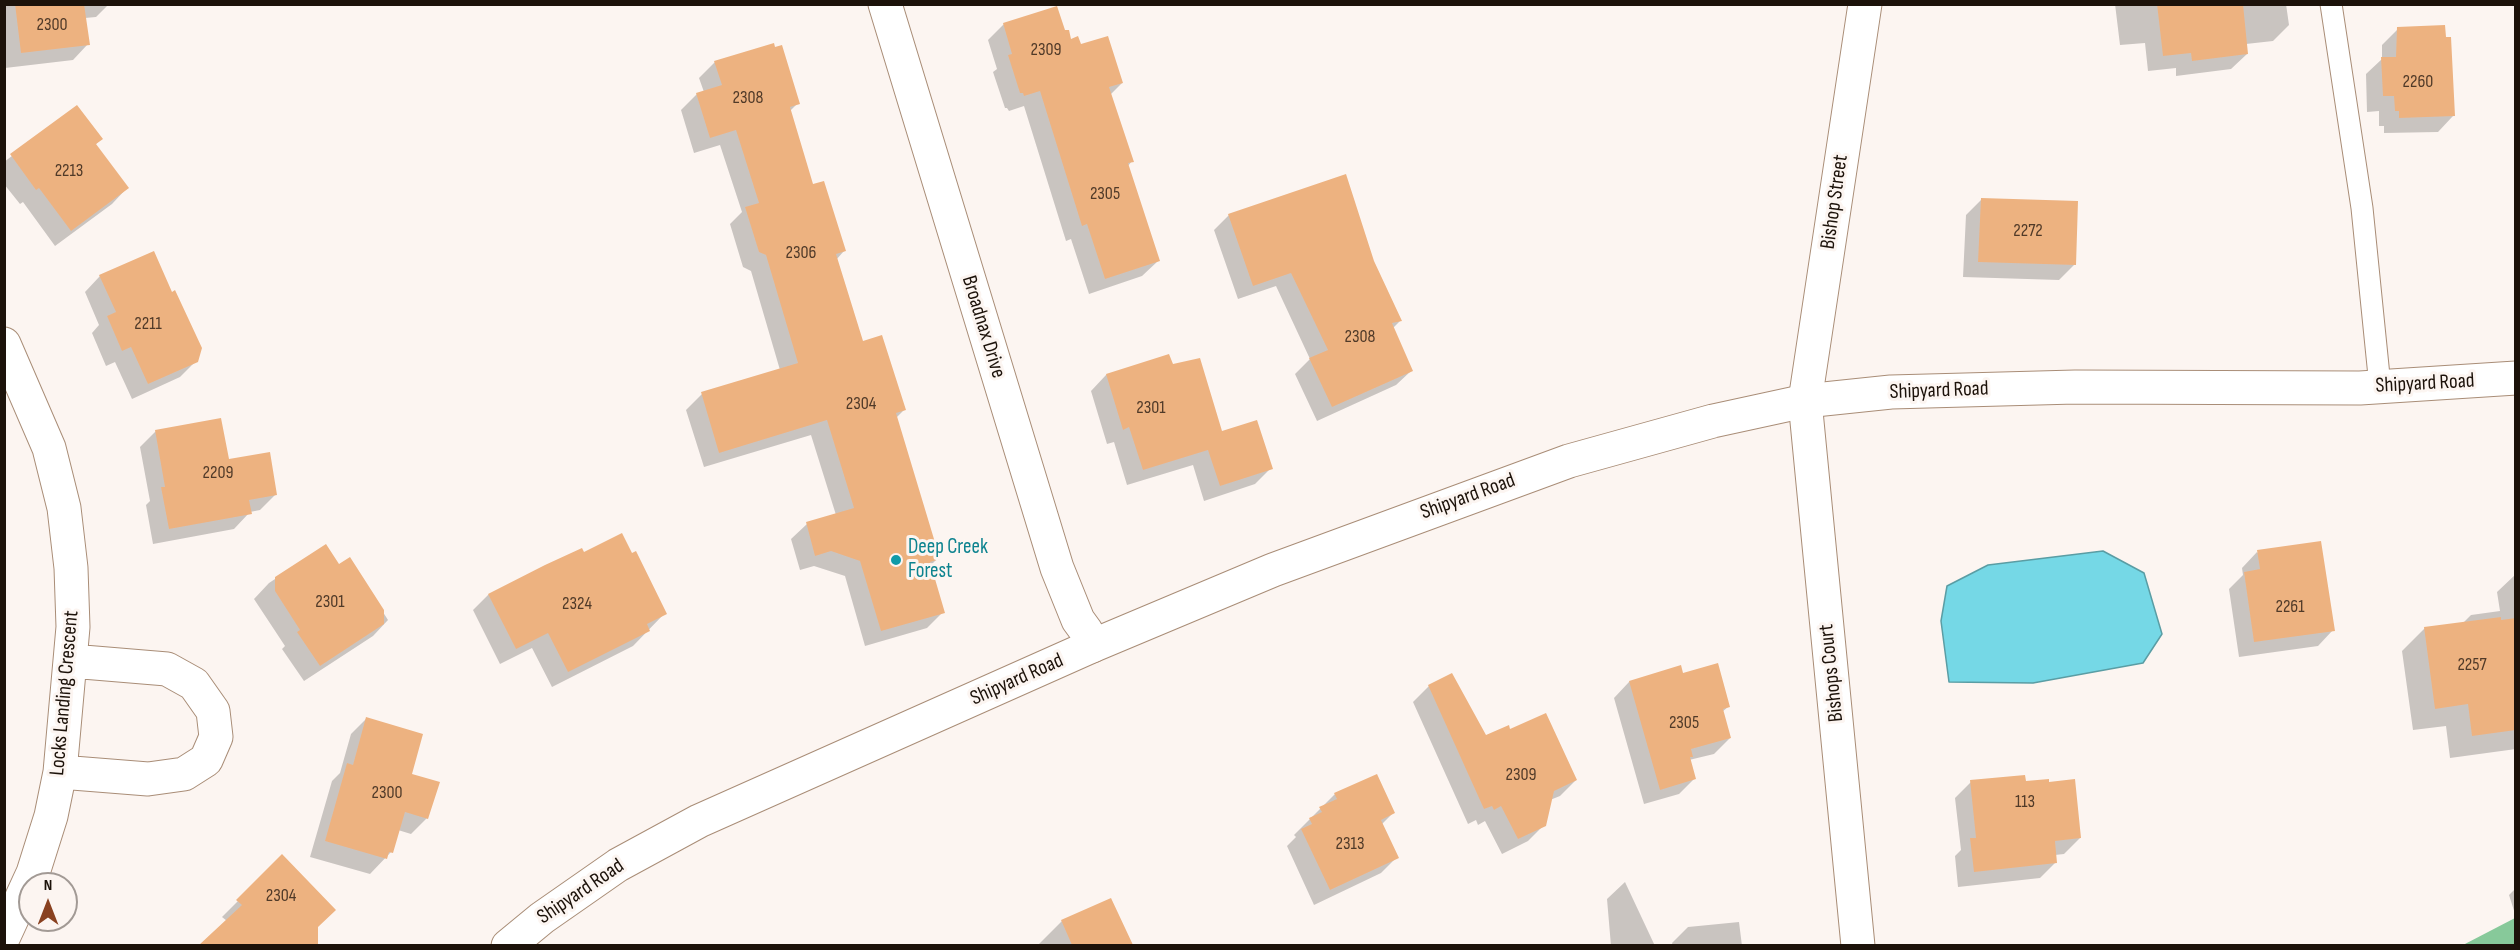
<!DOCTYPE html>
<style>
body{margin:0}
#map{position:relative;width:2520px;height:950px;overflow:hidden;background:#fcf5f1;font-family:"Sofia Sans Condensed",sans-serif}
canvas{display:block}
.frame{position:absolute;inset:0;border:6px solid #1c120a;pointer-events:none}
.north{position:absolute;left:18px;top:872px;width:60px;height:60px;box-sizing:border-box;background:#fcf5f1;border:2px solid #a29a95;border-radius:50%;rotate:0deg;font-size:16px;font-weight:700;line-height:24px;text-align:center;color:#1c120a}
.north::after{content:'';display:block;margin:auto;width:21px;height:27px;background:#894120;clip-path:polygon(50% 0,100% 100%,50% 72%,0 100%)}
</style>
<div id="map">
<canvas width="2520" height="950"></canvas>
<div class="frame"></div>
<div class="north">N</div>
</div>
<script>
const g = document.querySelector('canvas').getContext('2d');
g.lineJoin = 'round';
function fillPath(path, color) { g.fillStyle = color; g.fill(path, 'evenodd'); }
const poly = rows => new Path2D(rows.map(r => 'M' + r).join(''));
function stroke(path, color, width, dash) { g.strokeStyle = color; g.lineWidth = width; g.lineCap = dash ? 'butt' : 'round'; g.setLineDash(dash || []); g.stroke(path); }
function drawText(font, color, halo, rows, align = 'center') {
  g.font = font + ' "Sofia Sans Condensed",sans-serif'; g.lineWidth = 6; g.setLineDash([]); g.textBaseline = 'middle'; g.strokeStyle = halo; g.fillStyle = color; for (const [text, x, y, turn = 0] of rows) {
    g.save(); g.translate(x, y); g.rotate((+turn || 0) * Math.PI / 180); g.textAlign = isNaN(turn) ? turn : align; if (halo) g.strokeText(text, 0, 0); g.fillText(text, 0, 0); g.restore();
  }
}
const forest = poly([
 [2515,918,2515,945,2463,945]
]);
const water = poly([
 [2103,551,2144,573,2162,634,2143,663,2033,683,1949,682,1941,621,1947,586,1988,565,2103,551]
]);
const shadow = poly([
 [4,4,109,4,96,17,85,18,88,44,73,60,5,68],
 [2115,4,2286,4,2289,25,2273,41,2246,44,2247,54,2231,69,2176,76,2176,68,2148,71,2145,43,2120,45],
 [1004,24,1064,32,1071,40,1080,45,1122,83,1110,95,1132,161,1128,166,1158,261,1142,276,1089,294,1071,239,1066,241,1024,106,1009,111,1007,108,1005,108,993,72,997,69,988,40],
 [2398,29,2453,116,2438,132,2384,133,2384,126,2379,126,2379,111,2367,112,2366,74,2382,59,2382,45],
 [715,62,798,103,790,111,812,186,844,251,836,260,862,343,904,410,896,418,938,558,930,566,943,612,927,628,865,646,845,576,814,566,800,570,791,539,807,524,836,515,811,435,704,467,686,410,702,394,780,370,751,271,743,267,730,224,742,212,720,145,694,153,681,110,697,94,704,92,699,78],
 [77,107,101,139,95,145,127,188,112,204,55,246,23,202,20,204,4,184,4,162],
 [1981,200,2075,264,2059,280,1963,277,1966,215],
 [1229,215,1372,261,1400,321,1393,328,1411,371,1396,385,1317,421,1295,374,1310,359,1276,286,1238,299,1214,230],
 [100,276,196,361,180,377,132,399,115,362,106,366,92,333,99,325,85,292],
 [1168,356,1172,366,1221,432,1271,468,1255,484,1204,501,1193,465,1127,485,1114,442,1107,444,1091,391,1106,375],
 [156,431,228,461,276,494,260,510,250,512,234,529,153,544,146,505,150,501,140,447],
 [325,546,339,566,349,559,388,620,373,636,304,681,282,649,285,646,254,599,269,583],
 [2257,552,2333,630,2318,646,2239,657,2229,589,2243,575,2242,568],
 [583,554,631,555,665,613,633,646,552,687,532,648,500,664,473,610,488,595],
 [2516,574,2516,749,2450,758,2446,726,2413,730,2402,651,2425,628,2463,623,2471,615,2500,611,2497,592],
 [1682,675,1728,707,1722,712,1730,738,1714,754,1689,760,1694,779,1679,794,1644,804,1614,698,1629,682],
 [1429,686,1485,737,1510,731,1576,780,1560,796,1550,800,1544,825,1528,841,1502,854,1485,821,1478,825,1476,820,1468,824,1413,702],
 [367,718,410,775,427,818,411,834,398,830,391,852,370,874,310,857,332,781,340,773,351,734],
 [1971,782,2080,838,2064,854,2055,855,2056,862,2040,878,1958,887,1955,856,1961,850,1955,798],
 [1335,794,1393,813,1381,825,1397,857,1381,873,1314,905,1287,846,1296,837,1294,835],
 [282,857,316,928,316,943,314,946,201,946,227,921,222,917],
 [1625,882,1655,946,1611,946,1607,899],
 [2516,888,2516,917,2509,895],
 [1110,900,1131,946,1040,946,1039,944,1062,921],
 [1739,922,1742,946,1673,946,1672,943,1688,927]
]);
const building = poly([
 [15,4,84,4,90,45,21,53],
 [2157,4,2243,4,2248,54,2192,61,2191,53,2163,56],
 [1057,6,1065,30,1069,30,1071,39,1078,36,1081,44,1108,36,1123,83,1109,87,1134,162,1128,163,1160,261,1105,279,1087,224,1082,226,1040,91,1024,96,1023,93,1020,93,1008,55,1012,54,1003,23],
 [2445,25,2446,37,2451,37,2455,116,2399,118,2399,111,2395,111,2394,96,2383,96,2381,57,2396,57,2397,27],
 [774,43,775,47,782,45,800,104,790,107,813,184,824,181,846,251,836,254,863,341,882,335,906,410,896,413,940,559,930,562,945,613,881,631,860,561,831,551,815,556,806,522,854,508,827,420,719,453,701,392,798,363,766,255,759,252,745,207,759,203,736,130,710,138,696,93,722,85,714,61],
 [77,105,103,139,96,144,129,188,71,231,39,188,36,190,10,154],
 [1346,174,1374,261,1402,321,1392,323,1413,371,1332,407,1309,358,1328,350,1291,273,1253,286,1228,214],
 [1981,198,2078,201,2076,265,1978,262],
 [154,251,172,292,175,290,202,348,198,362,148,384,131,347,122,351,107,316,116,312,99,275],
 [1169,354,1173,364,1200,358,1222,431,1257,420,1273,469,1220,486,1208,450,1143,470,1129,427,1123,430,1106,374],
 [221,418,229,459,270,452,277,495,249,500,252,514,169,529,161,487,165,487,155,430],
 [622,533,632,553,636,551,667,614,647,624,650,631,568,672,548,633,516,649,488,594,545,565,582,548,584,552],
 [2321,541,2335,631,2254,642,2244,572,2260,569,2257,550],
 [326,544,339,564,350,557,384,610,384,624,320,666,297,632,300,630,275,591,275,577],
 [2501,617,2501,620,2516,618,2516,730,2472,736,2468,704,2435,709,2424,627],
 [1718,663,1730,707,1723,709,1731,738,1691,749,1693,757,1690,757,1696,779,1660,790,1629,681,1681,665,1683,673],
 [1452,673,1486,735,1509,725,1510,729,1546,713,1577,780,1554,791,1546,826,1518,839,1501,806,1494,810,1492,806,1484,809,1428,685],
 [366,717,423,734,412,774,440,782,428,819,405,812,393,853,389,852,387,859,325,841,347,763,353,765],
 [1377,774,1395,813,1381,820,1399,858,1330,890,1301,829,1312,824,1309,818,1322,812,1319,807,1337,799,1334,793],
 [2025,775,2026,781,2049,779,2049,782,2075,779,2081,838,2055,841,2057,863,1974,872,1970,838,1976,838,1970,780],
 [282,854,336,910,318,927,318,945,199,945,242,905,236,900],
 [1111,898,1133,945,1072,945,1061,920]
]);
const service = poly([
 [2331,4,2362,208,2380,386]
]);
const minor = poly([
 [885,4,1057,568,1078,620,1086,631,1092,646],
 [4,344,49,448,64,508,71,568,73,627,60,772,51,816,33,873,4,936],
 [60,772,148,779,184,774,206,760,216,737,213,711,194,684,167,669,71,661],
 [1858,946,1805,401,1865,4]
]);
const tertiary = poly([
 [508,946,542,918,618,865,699,821,1092,646,1273,570,1569,461,1713,421,1805,401,1891,392,2075,387,2360,388,2516,378]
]);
const markers = [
 [896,560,6,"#0f9aa8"]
];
const numberNames = [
 ["2300",52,25],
 ["2309",1046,50],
 ["2260",2418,82],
 ["2308",748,98],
 ["2213",69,171],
 ["2305",1105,194],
 ["2272",2028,231],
 ["2306",801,253],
 ["2211",148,324],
 ["2308",1360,337],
 ["2304",861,404],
 ["2301",1151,408],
 ["2209",218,473],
 ["2301",330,602],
 ["2324",577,604],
 ["2261",2290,607],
 ["2257",2472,665],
 ["2305",1684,723],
 ["2309",1521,775],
 ["2300",387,793],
 ["113",2025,802],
 ["2313",1350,844],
 ["2304",281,896]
];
const streetNames = [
 ["Bishop Street",1835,202,-82],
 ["Broadnax Drive",983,327,73],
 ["Shipyard Road",2425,384,-3],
 ["Shipyard Road",1939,391,-2],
 ["Shipyard Road",1468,497,-20],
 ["Bishops Court",1832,673,-96],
 ["Shipyard Road",1017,680,-24],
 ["Locks Landing Crescent",65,693,-85],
 ["Shipyard Road",581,892,-34]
];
const cultureNames = [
 ["Deep Creek",908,548],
 ["Forest",908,572]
];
fillPath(forest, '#87c99a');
fillPath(water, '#75d8e6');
stroke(water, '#5a9da4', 1.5);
fillPath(shadow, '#0003');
fillPath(building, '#edb280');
stroke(service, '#a98d77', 23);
stroke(minor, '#a98d77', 35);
stroke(tertiary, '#a98d77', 35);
stroke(service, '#fff', 21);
stroke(minor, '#fff', 33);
stroke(tertiary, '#fff', 33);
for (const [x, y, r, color] of markers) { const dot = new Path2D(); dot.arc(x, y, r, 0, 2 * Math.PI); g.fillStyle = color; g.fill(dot); stroke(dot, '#fcf5f1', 2); }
drawText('18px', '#503a28', null, numberNames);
drawText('21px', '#1c120a', '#fcf5f1', streetNames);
drawText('21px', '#0d838f', '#fcf5f1', cultureNames, 'left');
</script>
